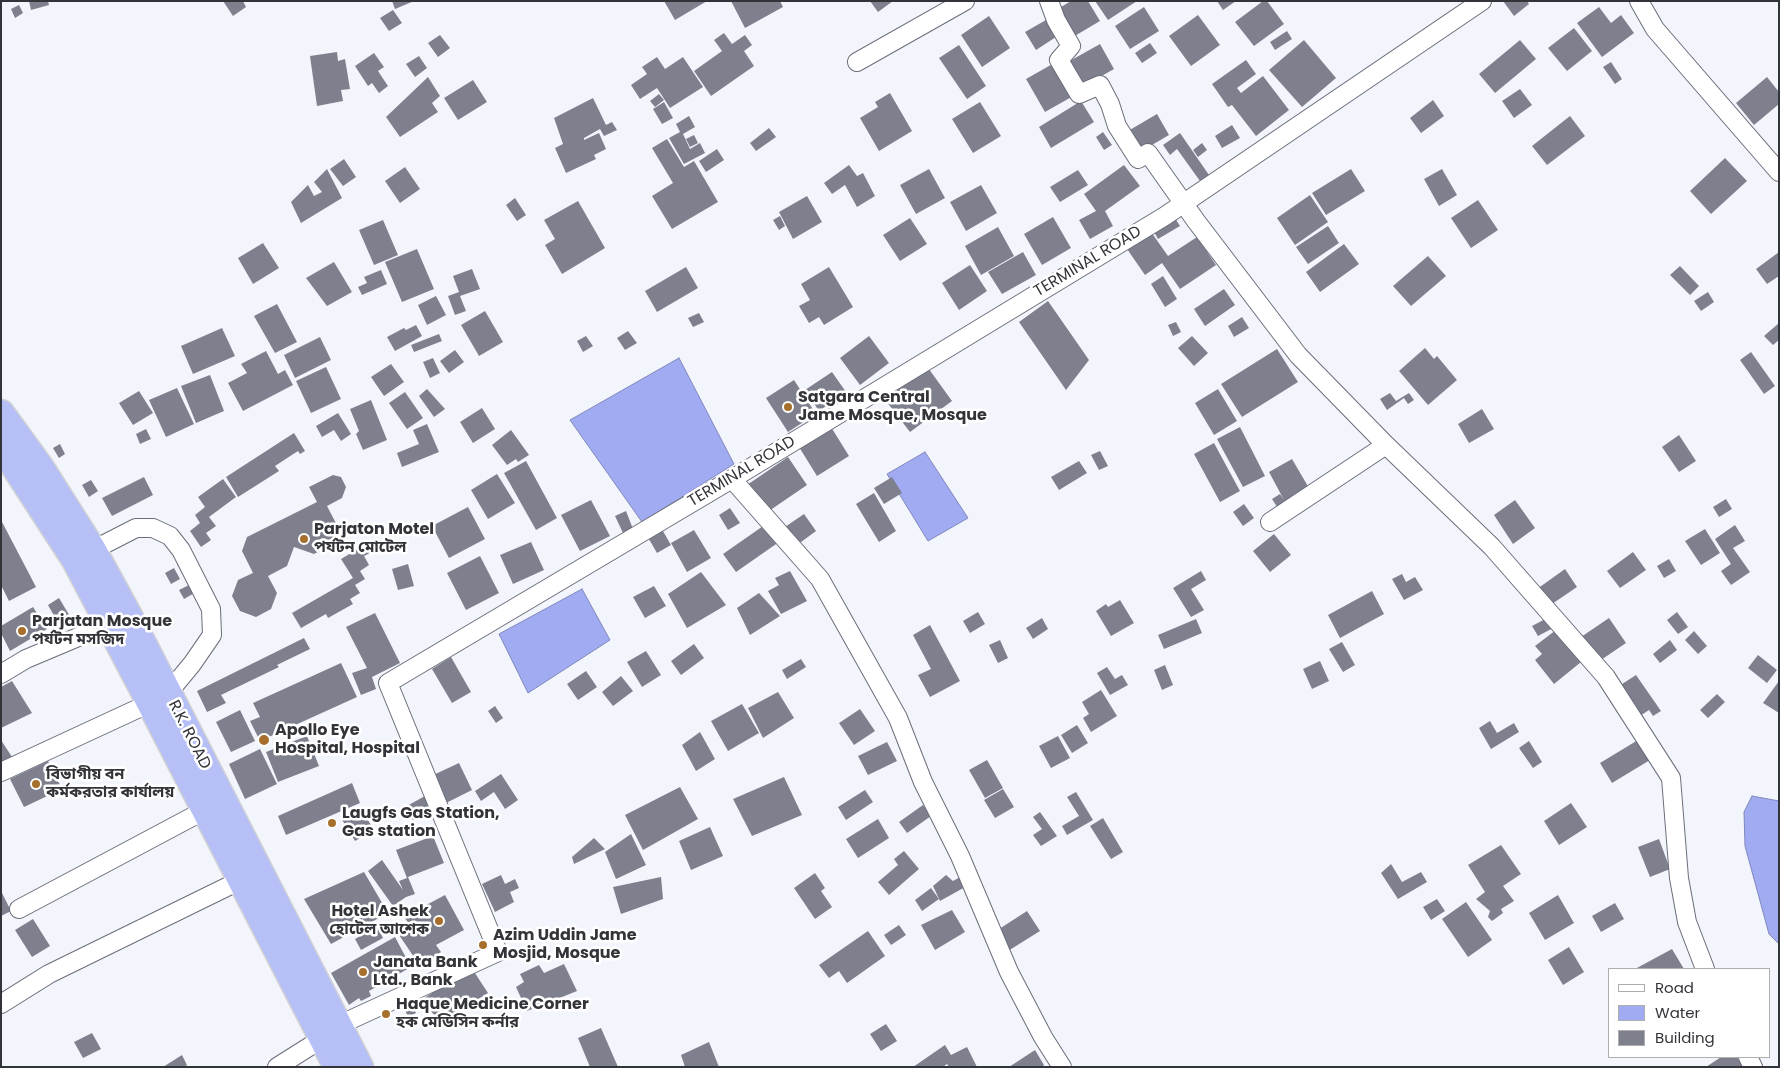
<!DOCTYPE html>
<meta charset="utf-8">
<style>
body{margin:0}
#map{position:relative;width:1780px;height:1068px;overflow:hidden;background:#f3f5fd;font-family:Poppins,sans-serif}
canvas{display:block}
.frame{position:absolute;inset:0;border:2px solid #333439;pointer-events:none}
.legend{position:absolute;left:1608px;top:968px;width:162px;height:90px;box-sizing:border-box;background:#fff;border:1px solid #adaeb0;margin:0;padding:6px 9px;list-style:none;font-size:15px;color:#333439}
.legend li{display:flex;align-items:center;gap:10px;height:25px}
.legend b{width:25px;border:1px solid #adaeb0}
</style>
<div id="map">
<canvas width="1780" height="1068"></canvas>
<div class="frame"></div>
<ul class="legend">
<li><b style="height:6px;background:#fff"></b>Road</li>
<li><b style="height:14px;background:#a1abf1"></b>Water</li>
<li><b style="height:14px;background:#7e808d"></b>Building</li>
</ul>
</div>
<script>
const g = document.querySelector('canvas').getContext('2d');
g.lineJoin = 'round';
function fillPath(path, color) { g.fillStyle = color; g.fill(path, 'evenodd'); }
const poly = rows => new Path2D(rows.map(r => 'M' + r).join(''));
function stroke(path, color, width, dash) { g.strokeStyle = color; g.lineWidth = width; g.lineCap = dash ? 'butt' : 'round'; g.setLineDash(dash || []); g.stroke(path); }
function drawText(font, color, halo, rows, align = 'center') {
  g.font = font + ' Poppins,"Noto Sans Bengali",sans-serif'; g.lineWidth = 5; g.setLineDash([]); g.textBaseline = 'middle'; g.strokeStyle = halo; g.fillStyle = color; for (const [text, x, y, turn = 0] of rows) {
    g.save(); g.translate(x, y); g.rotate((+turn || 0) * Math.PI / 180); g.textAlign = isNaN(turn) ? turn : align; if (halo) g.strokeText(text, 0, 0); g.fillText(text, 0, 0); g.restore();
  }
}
const water = poly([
 [679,358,734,464,642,522,570,420,679,358],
 [925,452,968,518,928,541,887,474,925,452],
 [582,589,610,640,528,693,499,634,582,589],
 [1752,796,1779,801,1779,944,1769,934,1745,846,1744,812,1752,796]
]);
const building = poly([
 [29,1,48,1,49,5,31,10],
 [223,1,243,1,246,7,233,16],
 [392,1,414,1,395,9],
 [664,1,707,1,675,20],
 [731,1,780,1,783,7,745,28],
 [870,1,893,1,878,12],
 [1071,1,1088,1,1100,21,1073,37,1056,10],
 [1095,1,1137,1,1108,20],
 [1217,1,1236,1,1223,10],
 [1263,1,1267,1,1284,24,1254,46,1235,22],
 [1503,1,1527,1,1529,4,1514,16],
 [19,5,23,13,15,18,11,9],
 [1144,7,1159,31,1130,49,1115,26],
 [1599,7,1611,23,1621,15,1634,33,1602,57,1577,23],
 [393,10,402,23,389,31,380,18],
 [1198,15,1220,45,1191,66,1169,36],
 [989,16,1010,48,982,67,961,35],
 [1046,20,1056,37,1036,50,1025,32],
 [1574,28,1592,51,1567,71,1548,48],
 [1287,31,1292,39,1275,50,1270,42],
 [724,33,732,44,745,35,752,45,744,51,754,66,711,96,694,71,722,51,714,40],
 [440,35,450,48,438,57,428,43],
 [1304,40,1336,78,1302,107,1269,70],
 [1520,40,1536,59,1495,93,1479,74],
 [1150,43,1157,53,1142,63,1135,53],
 [1100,44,1114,69,1082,87,1068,62],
 [959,45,986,86,967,99,939,58],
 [337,52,338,61,345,59,350,89,341,90,343,101,317,106,310,56],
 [374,53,384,67,378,71,388,86,379,93,372,83,368,86,355,66],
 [419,56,427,68,415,77,406,64],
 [657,57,665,69,683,57,703,87,670,108,657,88,640,99,631,85,647,74,642,67],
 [1246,60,1256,74,1237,88,1241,93,1263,76,1289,110,1256,136,1232,105,1228,107,1212,84],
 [1056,62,1075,95,1045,112,1026,79],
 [1611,62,1622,79,1615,84,1603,67],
 [428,77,440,96,432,103,438,112,400,137,386,117],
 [1767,77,1779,92,1779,104,1754,125,1736,103],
 [473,80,487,102,458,120,444,98],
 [1520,89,1532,105,1514,118,1502,101],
 [890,93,912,131,879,151,860,118,878,107,875,102],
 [659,94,664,100,655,107,650,101],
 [593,98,606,125,612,122,617,130,604,136,600,129,584,138,584,140,599,133,606,149,594,155,596,159,566,173,555,148,563,144,554,118],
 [1433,100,1444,116,1421,133,1410,118],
 [1081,101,1094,122,1051,148,1039,127],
 [664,102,673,118,662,124,653,109],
 [980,102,1001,136,973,153,952,119],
 [1157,114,1169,135,1140,152,1128,131],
 [689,116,695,127,683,134,690,149,700,143,705,153,684,164,669,138,680,132,676,124],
 [1570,116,1585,136,1547,165,1532,146],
 [1232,125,1240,138,1222,148,1215,136],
 [769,128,776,137,756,151,750,143],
 [1103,132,1112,145,1104,150,1096,137],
 [1180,133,1209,175,1200,181,1177,149,1170,155,1163,145],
 [694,135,698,143,690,147,686,139],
 [667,139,684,167,694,161,718,202,672,229,652,196,673,183,652,148],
 [1202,143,1207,150,1198,157,1193,150],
 [717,149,724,160,706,172,699,161],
 [1725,158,1747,181,1711,214,1690,191],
 [344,159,356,177,343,186,330,169],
 [849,165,857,176,863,173,875,196,857,207,845,185,832,194,824,183],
 [1124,165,1140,186,1105,211,1113,226,1090,239,1079,220,1096,211,1084,194],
 [405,167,420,189,400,203,385,181],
 [327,169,342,198,301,223,291,202,308,185,314,196,322,192,314,182],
 [929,169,945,198,916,214,900,185],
 [1351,169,1365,191,1326,215,1312,193],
 [1442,169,1457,195,1439,206,1424,179],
 [1078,170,1088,185,1060,202,1050,187],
 [981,185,997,213,966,231,950,202],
 [1310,195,1328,222,1295,245,1277,218],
 [807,196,822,222,793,239,779,212],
 [515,198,526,215,517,221,506,205],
 [1478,200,1498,230,1471,248,1451,218],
 [578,201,605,248,562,274,545,245,555,239,544,220],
 [1173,215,1180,226,1158,239,1152,228],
 [780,216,785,226,779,230,773,220],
 [1053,217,1071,248,1042,265,1024,234],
 [910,218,927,244,900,261,883,235],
 [383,220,398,255,374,265,359,230],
 [1328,226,1339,243,1308,264,1296,247],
 [998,227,1014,256,981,275,965,246],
 [1149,229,1168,256,1197,237,1216,265,1180,289,1162,263,1145,275,1125,246],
 [263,243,279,268,253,284,238,258],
 [1344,244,1359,264,1320,292,1306,272],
 [417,249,434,289,402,302,385,262],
 [1023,252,1036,275,1002,294,988,272],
 [1779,252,1779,276,1767,284,1756,269],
 [1428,256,1446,276,1411,306,1393,286],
 [334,262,352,292,327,306,306,278],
 [970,265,987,291,959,310,942,283],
 [1680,266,1699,286,1690,295,1670,275],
 [686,267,698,288,657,312,645,291],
 [829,267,853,307,824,325,819,317,809,323,799,306,810,300,801,284],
 [472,269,480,289,460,296,466,311,455,315,448,296,459,292,453,276],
 [381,270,387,284,362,295,358,287,367,283,364,277],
 [1163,276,1177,299,1165,307,1151,284],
 [1224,289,1235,305,1205,326,1194,309],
 [1708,292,1714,302,1701,311,1694,301],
 [436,296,446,315,427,325,418,305],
 [1048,301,1089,360,1066,390,1019,322],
 [277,304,297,342,275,353,254,316],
 [485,311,503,342,479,356,461,325],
 [699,313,704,322,693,327,688,318],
 [1242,317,1249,328,1234,337,1228,326],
 [1176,322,1181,332,1173,336,1168,325],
 [1779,323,1779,340,1773,345,1764,336],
 [416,325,422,336,395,351,387,337,404,328,406,330],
 [222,328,235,356,193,374,181,346],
 [628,331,637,343,625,350,617,338],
 [439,334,442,341,414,352,411,345],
 [586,336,593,346,583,352,577,341],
 [869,336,889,363,860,385,840,358],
 [1192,336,1208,353,1194,366,1178,348],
 [320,337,331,360,295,378,284,355],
 [1425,348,1434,359,1437,356,1457,380,1428,405,1399,371],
 [1277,349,1298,382,1242,417,1221,384],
 [455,350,464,362,449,373,440,361],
 [266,351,278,374,285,370,293,385,243,411,228,383,247,373,241,364],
 [1751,352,1775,386,1764,394,1740,360],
 [433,358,440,373,430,378,423,362],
 [391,364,404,382,384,396,371,377],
 [926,365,952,401,910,432,883,397],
 [326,367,341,399,311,413,296,381],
 [832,372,846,392,819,411,805,390],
 [210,375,224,411,196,423,181,386],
 [794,380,816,414,788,432,766,398],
 [177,388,194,424,166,437,149,400],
 [427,389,445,409,434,417,419,396],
 [1218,389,1237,421,1214,435,1195,403],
 [139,391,153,413,133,425,119,403],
 [405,392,423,418,407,429,389,403],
 [1390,393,1396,401,1409,393,1414,400,1408,404,1404,398,1387,410,1380,399],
 [371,400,387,440,363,450,356,434,359,431,350,409],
 [482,408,495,429,473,443,460,422],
 [1482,409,1494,429,1469,443,1458,424],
 [338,413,351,434,341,441,334,430,322,437,316,426],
 [427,424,439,452,402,467,397,453,419,444,413,430],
 [831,427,849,456,817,476,799,447],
 [1240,427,1265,476,1243,487,1217,439],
 [146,429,151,439,140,444,136,434],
 [511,430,529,455,518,462,516,459,507,465,492,445],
 [294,433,305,451,300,454,298,451,275,466,279,471,238,497,226,477],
 [1679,435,1696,461,1679,472,1662,447],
 [1214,443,1240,491,1220,502,1194,454],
 [60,444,65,454,59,458,53,448],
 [1100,451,1108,466,1099,470,1091,455],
 [788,457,807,485,766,513,747,485],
 [1292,459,1309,488,1281,513,1272,499,1280,494,1284,500,1269,472],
 [526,461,557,518,536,530,504,473],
 [1079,461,1087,473,1059,490,1051,477],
 [497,474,515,503,488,519,471,490],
 [333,475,341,477,346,487,342,498,327,506,339,529,333,544,314,554,294,547,287,566,268,576,277,593,271,609,256,617,240,611,232,596,238,580,253,573,242,551,247,537,317,502,309,487],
 [144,477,153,495,112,516,102,498],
 [892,477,902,493,884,504,874,488],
 [223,479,236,497,209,517,216,526,206,533,211,540,201,547,190,531,200,523,195,515,205,507,198,497],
 [91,480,98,491,89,497,82,485],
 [874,493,896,531,879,542,856,504],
 [1726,499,1732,509,1719,517,1713,507],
 [591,500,610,536,580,551,561,515],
 [1515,500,1535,528,1513,544,1494,515],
 [1244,504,1254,518,1243,526,1233,512],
 [468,507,485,539,449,558,432,526],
 [730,508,740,523,728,530,719,515],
 [626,511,633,529,623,533,615,516],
 [804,514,816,531,797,545,785,527],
 [1,520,36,587,9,601,1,585],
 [766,524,779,542,736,572,723,554],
 [1735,525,1745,541,1733,548,1750,572,1731,585,1721,571,1731,564,1715,539],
 [660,526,671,545,657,553,646,534],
 [1705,529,1720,553,1701,565,1685,541],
 [694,530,711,558,687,572,671,543],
 [1274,534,1291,555,1270,572,1253,551],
 [371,541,376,550,364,556,369,565,360,571,365,579,355,585,360,593,350,599,353,604,328,618,326,614,301,628,292,613,353,578,341,559],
 [531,542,544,570,513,584,500,555],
 [1633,552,1646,570,1620,588,1607,571],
 [480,556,499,593,466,610,447,573],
 [188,558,205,587,184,599,179,590,189,585,177,564],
 [1669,559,1676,571,1664,578,1657,566],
 [408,564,414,586,398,590,392,569],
 [174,568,180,579,171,584,165,573],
 [1565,569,1577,587,1549,606,1537,589],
 [790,571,807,601,781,614,768,591,779,585,775,578],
 [1201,571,1206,580,1191,589,1204,610,1191,617,1173,588],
 [701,572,726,605,687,628,668,594],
 [1402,574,1406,582,1415,577,1423,590,1404,600,1392,579],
 [654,586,666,606,645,618,633,597],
 [1372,591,1384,614,1340,638,1328,615],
 [759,593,780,616,750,635,737,608],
 [59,598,74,623,62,630,48,605],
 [1120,600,1134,623,1111,636,1096,611,1106,604,1108,607],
 [33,607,47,629,10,651,1,633,1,626],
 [978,612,985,624,970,633,963,621],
 [1677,612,1688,627,1678,634,1667,620],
 [375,613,400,663,372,677,376,689,361,695,352,673,367,668,346,627],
 [1549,617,1555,627,1538,636,1532,626],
 [1042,618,1048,629,1033,639,1026,628],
 [1609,618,1626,643,1598,662,1581,637],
 [1196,619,1202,633,1164,649,1158,635],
 [930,625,960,681,930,697,918,675,931,669,913,635],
 [1556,630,1581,662,1554,684,1535,660,1542,654,1535,646],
 [1694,631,1707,646,1698,654,1685,640],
 [304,638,310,649,277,665,279,667,221,695,226,703,207,712,197,691],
 [1000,640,1008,658,998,663,989,645],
 [1670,640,1677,650,1660,663,1653,654],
 [1342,642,1355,665,1343,672,1329,649],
 [694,644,704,658,681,675,671,661],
 [646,651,661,675,642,687,627,662],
 [1758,655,1777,670,1767,683,1748,668],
 [451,657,471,692,452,703,432,669],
 [801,659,806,667,787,679,782,670],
 [1320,661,1329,681,1312,689,1303,669],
 [341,663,357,697,260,741,250,721,260,717,253,703],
 [1165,665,1173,685,1162,690,1154,670],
 [1107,667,1115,679,1122,675,1128,685,1110,695,1097,673],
 [586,671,597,687,578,700,567,684],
 [1636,675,1661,711,1653,716,1649,710,1637,718,1616,688],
 [621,676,633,691,613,706,602,692],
 [12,681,32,713,1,728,1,687],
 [1779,681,1779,713,1763,703],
 [1101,690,1117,716,1091,732,1083,718,1089,714,1082,702],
 [778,692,794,718,763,738,748,708],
 [1717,694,1725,702,1708,718,1700,710],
 [742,704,759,733,728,751,711,721],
 [495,706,503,718,496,723,488,711],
 [860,709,875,731,854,745,839,723],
 [240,710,255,741,231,752,216,722],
 [1490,721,1497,733,1514,723,1519,732,1491,749,1479,728],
 [1077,725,1088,743,1072,753,1061,735],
 [700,732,715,759,696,771,682,745],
 [307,736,319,766,278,782,266,752],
 [1058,736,1070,758,1051,768,1039,746],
 [1,740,14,760,1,766],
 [1638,740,1650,760,1612,783,1600,763],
 [1529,741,1542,762,1533,768,1519,748],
 [887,742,897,761,868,775,858,756],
 [260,749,277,784,245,799,229,764],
 [987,760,1003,788,985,798,969,770],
 [48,761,62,789,24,807,10,779],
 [459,763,472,790,442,805,429,777],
 [501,774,518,800,505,809,494,792,481,801,475,791],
 [784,777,802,815,752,836,733,799],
 [352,783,360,803,286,835,278,816],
 [680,787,698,819,643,850,625,815],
 [1003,789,1014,807,995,818,984,800],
 [865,790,873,802,846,820,838,807],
 [1076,792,1093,820,1067,835,1062,826,1079,816,1067,797],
 [425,796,432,809,413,820,405,807],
 [1571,803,1587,827,1559,845,1544,821],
 [923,805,931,816,907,833,899,822],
 [360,807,374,830,355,841,341,818],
 [1040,812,1057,836,1041,846,1033,835,1042,829,1033,817],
 [1103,818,1123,852,1111,859,1090,826],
 [878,819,889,838,858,858,846,839],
 [710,827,723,856,691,870,679,841],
 [631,834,646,865,616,879,605,852],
 [433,836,444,863,408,877,415,894,406,897,393,906,368,871,382,860,403,890,399,881,407,878,396,850],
 [594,838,605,849,574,864,572,857],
 [1659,839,1670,869,1650,877,1638,847],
 [1501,845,1521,874,1503,886,1514,901,1501,909,1503,913,1492,921,1488,917,1490,911,1476,899,1485,892,1468,865],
 [904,851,919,869,889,895,878,882,898,865,894,859],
 [1391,864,1402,882,1421,872,1427,882,1398,899,1381,873],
 [364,872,388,913,331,944,304,899],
 [815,873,825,888,821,891,832,907,815,919,794,888],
 [501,875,505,884,515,879,519,888,510,892,514,902,495,912,482,884],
 [946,875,953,881,962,876,967,886,940,901,933,886],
 [661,877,663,899,621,914,613,887],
 [931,888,939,899,922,911,915,900],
 [1,891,11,911,1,916],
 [445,895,464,930,436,945,441,952,420,966,397,932,409,924,403,915,415,907,417,910],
 [1558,895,1574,923,1545,940,1529,913],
 [1437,899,1445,911,1431,920,1423,907],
 [1466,902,1492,940,1468,957,1442,919],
 [1615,903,1624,919,1601,932,1592,916],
 [952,910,965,932,935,950,921,925],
 [1027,911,1040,931,1008,951,996,931],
 [33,919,50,946,32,957,15,930],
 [899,925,906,935,891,945,884,935],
 [377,926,383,938,361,950,355,939],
 [868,931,885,956,847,983,839,971,829,978,819,965],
 [395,937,411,967,369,991,371,996,361,1001,359,998,349,1005,331,973],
 [1569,947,1584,972,1563,985,1548,960],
 [1672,949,1684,969,1635,969],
 [564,964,577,991,527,1011,516,987,524,982,520,974,539,965,544,973],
 [471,967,488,993,440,1024,423,999],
 [410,1000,416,1013,408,1017,402,1003],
 [886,1024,897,1041,881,1051,870,1034],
 [601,1028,618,1067,590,1067,578,1038],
 [92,1033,101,1049,83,1058,74,1042],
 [709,1042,719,1067,685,1067,681,1055],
 [945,1045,951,1055,967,1047,977,1067,949,1067,947,1064,943,1067,913,1067],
 [1035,1050,1044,1065,1042,1067,1009,1067],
 [182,1055,187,1065,184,1067,163,1067],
 [1721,1057,1737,1057,1743,1067,1706,1067]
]);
const minor = poly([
 [1049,1,1056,20,1071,46,1059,60,1079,94,1100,85,1110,104,1117,126,1138,159,1148,153,1196,221,1298,355,1386,445,1492,547,1606,677,1671,778,1679,878,1687,922,1705,969],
 [1639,1,1655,29,1779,172],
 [857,62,965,1],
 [732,479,820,579,898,718,923,782,960,856,1009,972,1043,1037,1062,1067],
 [1270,522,1386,445],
 [93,550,136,528,153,528,170,536,181,550,211,609,212,635,192,664,168,693],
 [1,674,26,659,109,624],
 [1,772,150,703],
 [19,909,205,810],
 [1,1004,49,974,241,880],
 [1748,1057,1753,1067],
 [277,1067,323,1038,339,1025,498,952,388,683,732,479,1165,216,1482,1]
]);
const highway = poly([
 [1,413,41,468,93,550,129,616,360,1067],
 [1,446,75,560,150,703,337,1067]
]);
const markers = [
 [788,407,5,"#a76f2c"],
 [304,539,5,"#a76f2c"],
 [22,631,5,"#a76f2c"],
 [264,740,6,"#a76f2c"],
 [36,784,5,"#a76f2c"],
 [332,823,5,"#a76f2c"],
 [439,921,5,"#a76f2c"],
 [483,945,5,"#a76f2c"],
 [363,972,5,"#a76f2c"],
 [386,1014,5,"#a76f2c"]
];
const streetNames = [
 ["TERMINAL ROAD",1088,262,-31],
 ["TERMINAL ROAD",742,472,-31],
 ["R.K. ROAD",189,735,63]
];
const poiNames = [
 ["Satgara Central",798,398],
 ["Jame Mosque, Mosque",798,416],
 ["Parjaton Motel",314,530],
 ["পর্যটন মোটেল",314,548],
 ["Parjatan Mosque",32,622],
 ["পর্যটন মসজিদ",32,640],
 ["Apollo Eye",275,731],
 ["Hospital, Hospital",275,749],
 ["বিভাগীয় বন",46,775],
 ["কর্মকরতার কার্যালয়",46,793],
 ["Laugfs Gas Station,",342,814],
 ["Gas station",342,832],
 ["Hotel Ashek",429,912,"right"],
 ["হোটেল আশেক",429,930,"right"],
 ["Azim Uddin Jame",493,936],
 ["Mosjid, Mosque",493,954],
 ["Janata Bank",373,963],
 ["Ltd., Bank",373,981],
 ["Haque Medicine Corner",396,1005],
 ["হক মেডিসিন কর্নার",396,1023]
];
fillPath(water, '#a1abf1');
stroke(water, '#8087ba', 1);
fillPath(building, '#7e808d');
stroke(minor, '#6b6d7a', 20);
stroke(highway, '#d2d2d3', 29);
stroke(minor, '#fff', 18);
stroke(highway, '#b7c0f6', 26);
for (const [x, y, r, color] of markers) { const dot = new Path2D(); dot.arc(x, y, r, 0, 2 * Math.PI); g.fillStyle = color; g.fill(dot); stroke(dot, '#fff', 2); }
drawText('16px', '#333439', '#fff', streetNames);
drawText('bold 16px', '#333439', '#fff', poiNames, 'left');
</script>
